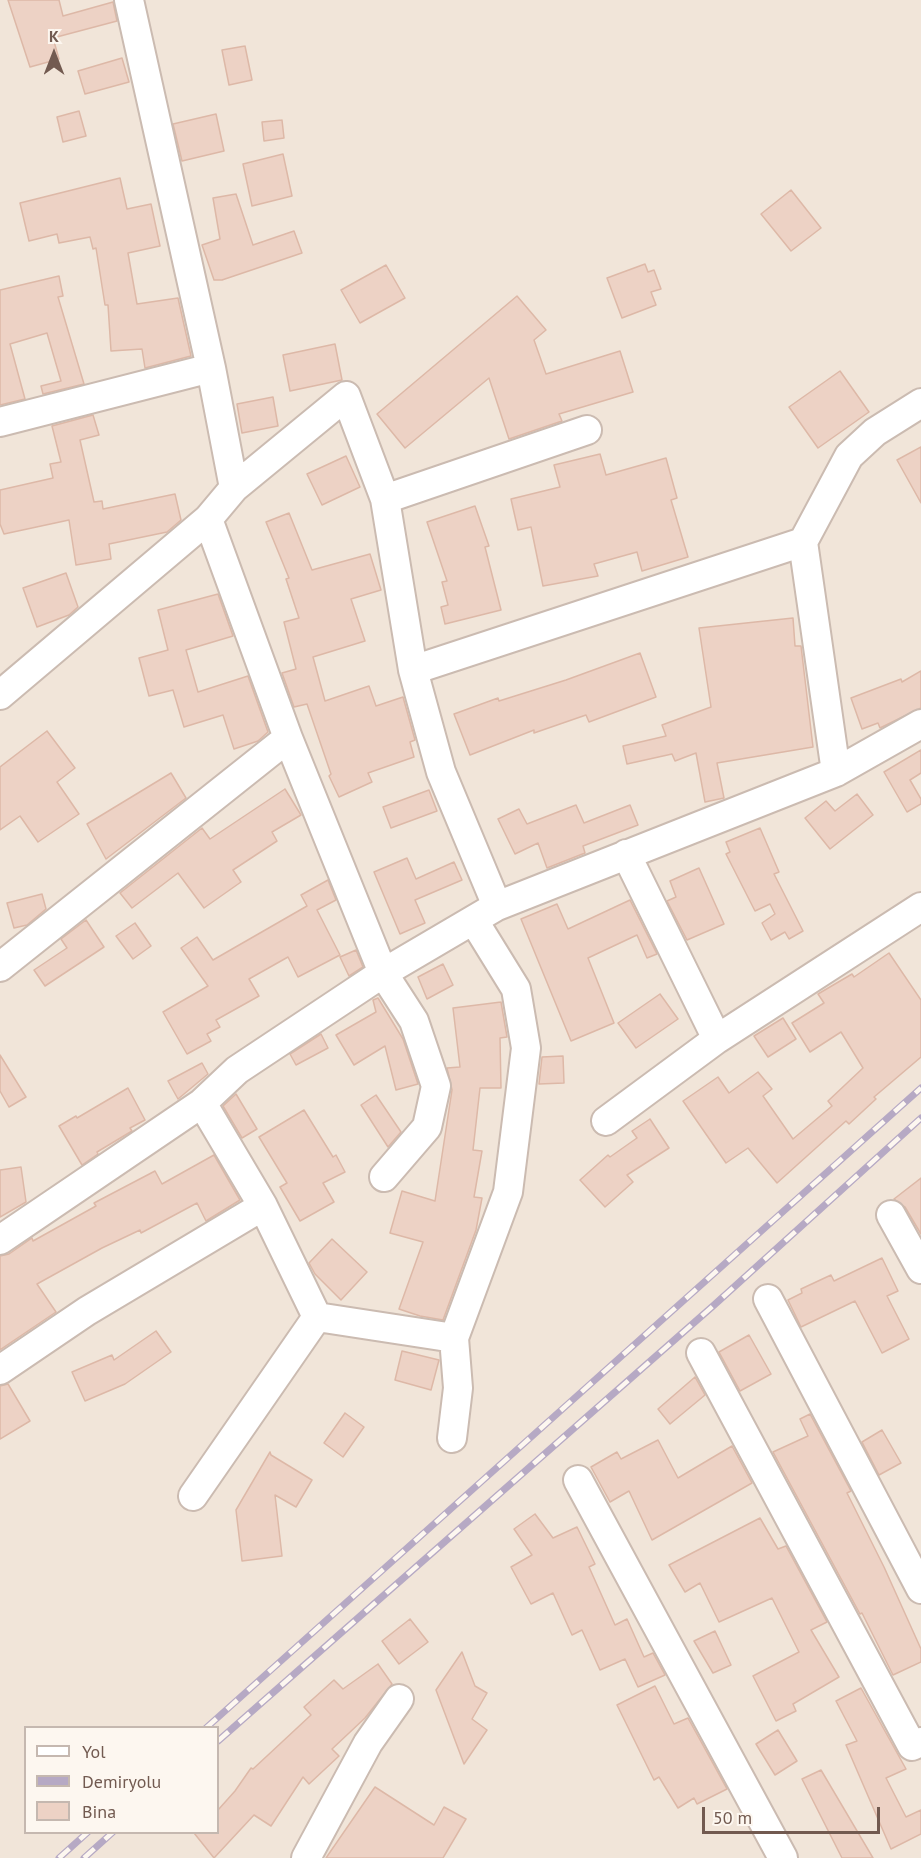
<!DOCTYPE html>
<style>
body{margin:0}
#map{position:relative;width:921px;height:1858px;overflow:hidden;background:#faf3ea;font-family:"PT Sans",sans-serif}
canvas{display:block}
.legend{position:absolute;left:24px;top:1726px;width:195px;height:108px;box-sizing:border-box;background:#fdf7f0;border:2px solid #c5b8b0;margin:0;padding:8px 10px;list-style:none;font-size:18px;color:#725a50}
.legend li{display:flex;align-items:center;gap:12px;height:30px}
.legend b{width:30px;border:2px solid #c5b8b0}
.north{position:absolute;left:24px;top:24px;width:60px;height:60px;-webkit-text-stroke:4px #fdf7f0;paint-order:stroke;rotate:0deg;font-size:16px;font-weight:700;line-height:24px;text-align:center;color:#725a50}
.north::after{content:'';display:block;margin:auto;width:21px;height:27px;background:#725a50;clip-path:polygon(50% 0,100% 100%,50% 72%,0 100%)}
.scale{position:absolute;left:702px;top:1807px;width:178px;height:27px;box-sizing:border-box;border:3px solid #725a50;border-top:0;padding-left:8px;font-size:18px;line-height:21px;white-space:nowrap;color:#725a50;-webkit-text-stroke:4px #fdf7f0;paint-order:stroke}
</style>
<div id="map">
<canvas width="921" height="1858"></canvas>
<ul class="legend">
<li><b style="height:8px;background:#fff"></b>Yol</li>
<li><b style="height:8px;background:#b6a9c4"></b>Demiryolu</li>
<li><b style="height:16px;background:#edd2c5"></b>Bina</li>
</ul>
<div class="north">K</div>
<div class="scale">50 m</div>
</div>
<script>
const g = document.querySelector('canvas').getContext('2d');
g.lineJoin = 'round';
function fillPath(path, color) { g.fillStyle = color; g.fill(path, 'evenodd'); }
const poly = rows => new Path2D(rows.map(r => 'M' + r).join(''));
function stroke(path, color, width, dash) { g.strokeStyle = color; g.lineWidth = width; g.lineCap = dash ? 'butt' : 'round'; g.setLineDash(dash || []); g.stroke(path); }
const residential = poly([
 [0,0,921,0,921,1858,0,1858],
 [26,1728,218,1728,218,1832,26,1832]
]);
const building = poly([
 [8,0,59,0,63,16,113,2,117,21,53,38,59,59,30,67,8,0],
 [245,46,252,80,229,85,222,50,245,46],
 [122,58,129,82,85,94,78,71,122,58],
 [79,111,86,136,63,142,57,117,79,111],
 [216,114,224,151,182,161,173,124,216,114],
 [282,120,284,138,264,141,262,122,282,120],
 [283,154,292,196,252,206,243,164,283,154],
 [120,178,127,209,151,204,160,246,128,253,137,304,178,298,191,356,145,368,142,349,111,351,108,305,105,305,96,248,93,249,90,237,59,243,57,234,29,241,20,203,120,178],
 [791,190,821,228,791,251,761,214,791,190],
 [236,194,253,245,294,231,302,253,222,280,214,280,202,245,220,239,213,198,236,194],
 [645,264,648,272,654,270,661,289,651,292,656,305,622,318,607,278,645,264],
 [386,265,405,298,360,323,341,290,386,265],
 [59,276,63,296,58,297,84,384,43,394,41,386,61,381,47,333,10,344,25,399,0,405,0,290,59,276],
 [517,296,546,330,534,340,546,374,620,351,633,392,559,414,562,421,509,439,489,378,405,448,377,414,517,296],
 [335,344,342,380,290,391,283,355,335,344],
 [840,371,869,412,818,448,789,407,840,371],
 [273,397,278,426,242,433,237,404,273,397],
 [93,415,99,435,80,440,94,502,102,501,103,509,175,494,181,520,167,532,109,544,111,559,76,565,69,520,4,534,0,524,0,490,53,478,50,464,61,462,52,426,93,415],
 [921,447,921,503,897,460,921,447],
 [600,454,606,475,666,458,677,498,671,500,688,557,642,571,637,552,594,564,598,576,543,586,531,527,518,530,511,499,560,487,554,465,600,454],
 [346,456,360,487,322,505,307,474,346,456],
 [475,506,489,546,485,547,501,610,445,624,441,607,448,605,442,582,447,581,427,522,475,506],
 [289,513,312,570,370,554,381,590,351,599,365,641,313,657,325,701,369,686,376,706,403,697,415,740,410,742,414,757,368,773,372,782,339,797,329,776,331,774,307,704,294,707,282,673,296,669,284,622,299,618,286,579,289,578,266,522,289,513],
 [66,573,78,607,69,615,37,627,23,588,66,573],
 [218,594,233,636,186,650,198,692,248,676,268,732,258,741,234,749,223,715,184,727,173,690,149,696,139,658,168,650,158,610,218,594],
 [793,618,795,646,801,646,813,747,717,763,724,798,705,802,696,753,675,761,672,754,627,764,623,746,666,736,662,725,711,707,699,628,793,618],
 [640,653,656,697,589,722,586,715,534,733,534,730,470,755,454,714,498,698,499,701,566,680,640,653],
 [921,671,921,708,880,728,878,723,862,729,851,698,901,679,902,682,921,671],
 [47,731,75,768,57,782,79,814,38,842,20,816,0,830,0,767,47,731],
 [921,750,921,773,910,780,921,799,921,804,907,812,884,772,921,750],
 [171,773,186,798,106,859,87,824,171,773],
 [285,789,301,815,272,832,277,841,233,870,241,882,204,908,178,873,132,908,120,893,202,828,210,839,285,789],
 [429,790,437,811,391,828,383,807,429,790],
 [857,794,873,815,830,849,805,818,826,801,835,811,857,794],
 [576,805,584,823,630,805,638,825,583,846,585,853,547,868,538,843,515,854,498,819,519,809,527,824,576,805],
 [760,828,779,872,774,874,803,931,789,939,785,932,771,940,762,923,775,914,770,904,755,911,726,854,730,852,726,842,760,828],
 [407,858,416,879,454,862,462,880,415,900,425,923,400,934,374,872,407,858],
 [699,868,724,924,687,940,667,901,676,897,670,881,699,868],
 [328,880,336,900,317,910,340,955,298,977,288,957,249,979,259,996,216,1020,220,1027,207,1034,211,1041,187,1054,163,1012,208,986,181,948,197,937,213,960,307,906,301,895,328,880],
 [42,894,46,909,27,925,14,928,7,903,42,894],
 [630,900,657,954,647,958,637,935,588,958,614,1023,571,1041,521,919,557,904,568,929,630,900],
 [86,920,104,947,45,986,34,970,67,948,61,939,86,920],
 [135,923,151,946,133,959,116,936,135,923],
 [356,950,363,967,349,976,340,957,356,950],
 [889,953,921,1000,921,1057,874,1097,876,1099,849,1124,846,1121,777,1183,748,1148,726,1163,683,1101,718,1077,729,1093,758,1072,772,1089,763,1096,793,1139,832,1106,828,1101,863,1068,841,1032,810,1052,792,1023,824,1003,818,994,852,974,854,977,889,953],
 [443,964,453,985,427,999,418,977,443,964],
 [660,994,678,1019,636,1048,618,1023,660,994],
 [378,998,403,1039,418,1084,396,1090,385,1046,354,1065,336,1035,376,1012,373,1000,378,998],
 [501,1002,507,1037,500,1038,501,1088,480,1088,473,1150,482,1151,474,1197,482,1198,476,1230,443,1320,420,1316,399,1309,423,1242,390,1233,402,1191,435,1201,452,1090,447,1068,460,1067,453,1008,501,1002],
 [783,1018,796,1039,768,1057,754,1036,783,1018],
 [321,1034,328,1048,296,1065,290,1054,321,1034],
 [0,1055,26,1097,9,1107,0,1091,0,1055],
 [563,1056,564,1083,539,1084,542,1057,563,1056],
 [202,1063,208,1074,178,1099,168,1081,202,1063],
 [128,1088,145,1120,130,1128,132,1131,97,1152,98,1154,82,1165,59,1126,76,1116,77,1118,128,1088],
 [236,1094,257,1129,242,1138,223,1106,236,1094],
 [376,1095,401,1132,388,1147,361,1105,376,1095],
 [304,1110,333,1157,336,1155,345,1172,323,1183,334,1202,300,1221,280,1187,287,1183,259,1137,304,1110],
 [650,1119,669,1148,627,1175,633,1182,605,1207,580,1180,608,1155,610,1157,637,1138,632,1131,650,1119],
 [214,1155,240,1200,206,1221,197,1203,141,1233,140,1230,102,1248,37,1284,56,1312,0,1350,0,1256,9,1254,32,1238,33,1241,96,1206,94,1203,155,1171,162,1184,214,1155],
 [21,1167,26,1202,0,1217,0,1170,21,1167],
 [921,1178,921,1234,905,1207,894,1199,921,1178],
 [332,1239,367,1272,341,1300,315,1274,309,1263,332,1239],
 [882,1258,898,1291,887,1296,909,1339,882,1353,855,1301,801,1327,788,1300,802,1293,801,1289,831,1275,834,1281,882,1258],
 [156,1331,171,1352,125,1384,85,1401,72,1372,112,1355,114,1360,156,1331],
 [749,1335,771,1374,740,1391,719,1352,749,1335],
 [402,1351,439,1360,431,1390,395,1380,402,1351],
 [695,1377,705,1395,670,1424,658,1409,695,1377],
 [8,1384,30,1421,0,1439,0,1386,8,1384],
 [345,1413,364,1427,343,1457,324,1443,345,1413],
 [810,1414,851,1491,847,1493,884,1567,921,1649,921,1662,893,1675,862,1613,860,1614,773,1452,808,1436,800,1419,810,1414],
 [882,1430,901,1463,879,1475,862,1442,882,1430],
 [658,1440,678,1478,732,1446,752,1483,652,1540,629,1491,610,1502,591,1467,617,1452,621,1459,658,1440],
 [270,1452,271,1455,312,1480,296,1507,275,1495,282,1556,242,1561,236,1510,270,1452],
 [535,1514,553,1538,577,1527,595,1564,589,1567,615,1625,627,1619,644,1657,653,1653,665,1675,638,1687,625,1659,600,1670,582,1630,572,1635,553,1593,531,1604,511,1567,532,1555,514,1529,535,1514],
 [760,1518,778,1549,786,1546,827,1622,811,1630,839,1677,793,1704,796,1711,776,1721,753,1676,799,1652,772,1598,719,1622,700,1583,685,1592,669,1565,760,1518],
 [410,1619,428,1642,399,1664,382,1641,410,1619],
 [715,1631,731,1665,713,1673,694,1641,715,1631],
 [462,1652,475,1686,487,1693,472,1719,487,1730,464,1764,436,1690,462,1652],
 [378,1664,392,1684,365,1718,332,1749,339,1756,309,1784,303,1777,271,1826,254,1815,214,1858,194,1833,218,1833,218,1810,235,1791,251,1768,253,1769,311,1715,304,1707,334,1680,343,1689,378,1664],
 [655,1686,674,1724,688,1718,727,1789,697,1804,694,1798,678,1808,659,1777,654,1780,617,1705,655,1686],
 [861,1688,906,1769,886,1778,906,1817,921,1810,921,1834,891,1849,846,1745,857,1741,836,1701,861,1688],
 [778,1730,797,1761,775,1775,756,1744,778,1730],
 [821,1770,873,1858,842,1858,802,1779,821,1770],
 [375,1787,434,1825,444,1807,466,1819,443,1858,326,1858,375,1787]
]);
const street = poly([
 [129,0,211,368,234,488],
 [0,422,211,368],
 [385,499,587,430],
 [803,542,836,772],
 [413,670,803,542,849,456,875,432,921,403],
 [0,695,208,519,234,488,346,396,385,499,413,670,441,772,497,906],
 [288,738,383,973,414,1021,436,1086,427,1127,384,1177],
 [626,854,717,1039],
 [0,967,288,738,208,519],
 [202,1103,263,1206,317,1317,454,1338,458,1388,452,1438],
 [606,1121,717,1039,921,907],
 [891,1215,921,1269],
 [0,1240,202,1103,237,1070,383,973,497,906,836,772,921,724],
 [768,1299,921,1589],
 [454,1338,508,1192,526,1048,516,989,474,921],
 [701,1353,912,1746,921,1742],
 [0,1370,87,1311,263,1206],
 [578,1480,783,1858],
 [193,1496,317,1317],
 [306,1858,368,1743,399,1699]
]);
const rail = poly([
 [206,1728,921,1088],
 [218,1741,713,1306,921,1118],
 [59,1858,88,1832],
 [84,1858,113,1832]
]);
fillPath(residential, '#f1e5d9');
fillPath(building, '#edd2c5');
stroke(building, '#ddb8a7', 1.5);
stroke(street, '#cbbbb1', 32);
stroke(street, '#fff', 28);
stroke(rail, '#b6a9c4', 7);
stroke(rail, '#fdf7f0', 4.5, [14]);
</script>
